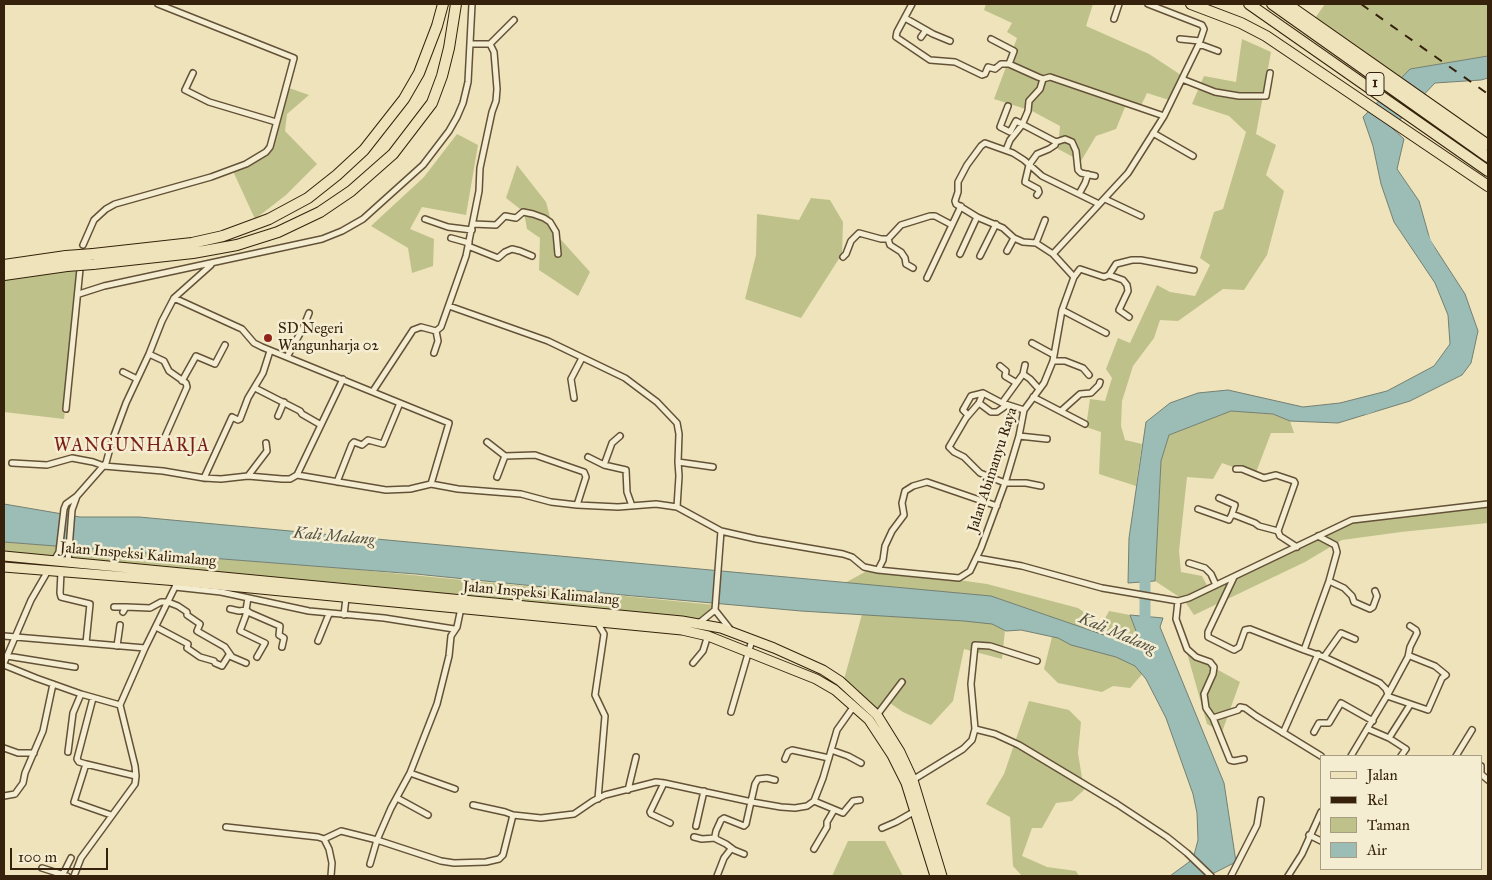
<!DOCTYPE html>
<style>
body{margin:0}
#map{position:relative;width:1492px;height:880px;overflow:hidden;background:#eee3ba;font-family:"IM FELL Great Primer",serif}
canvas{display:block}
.frame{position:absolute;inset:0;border:5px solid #36220c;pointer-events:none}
.legend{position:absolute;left:1320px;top:755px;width:162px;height:115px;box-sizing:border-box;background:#f4edd2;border:1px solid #a89c83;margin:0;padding:6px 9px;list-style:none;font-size:15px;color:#36220c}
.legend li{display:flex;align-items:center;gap:10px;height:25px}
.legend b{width:25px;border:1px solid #a89c83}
.scale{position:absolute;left:10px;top:848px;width:98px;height:22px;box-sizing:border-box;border:2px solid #36220c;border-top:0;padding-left:6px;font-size:15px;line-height:18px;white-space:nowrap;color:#36220c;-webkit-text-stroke:4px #f4edd2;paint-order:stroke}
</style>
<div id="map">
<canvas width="1492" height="880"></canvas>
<div class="frame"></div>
<ul class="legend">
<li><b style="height:6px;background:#eee3ba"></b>Jalan</li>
<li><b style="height:6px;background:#36220c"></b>Rel</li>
<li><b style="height:14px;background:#bfc18b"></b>Taman</li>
<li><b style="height:14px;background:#9bbdb6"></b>Air</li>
</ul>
<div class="scale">100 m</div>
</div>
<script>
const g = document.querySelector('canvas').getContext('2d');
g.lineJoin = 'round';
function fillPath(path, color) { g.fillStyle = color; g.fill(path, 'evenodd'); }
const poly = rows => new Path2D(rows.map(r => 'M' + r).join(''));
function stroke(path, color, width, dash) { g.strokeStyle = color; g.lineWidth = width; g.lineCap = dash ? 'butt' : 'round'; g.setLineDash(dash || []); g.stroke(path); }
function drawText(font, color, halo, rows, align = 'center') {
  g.font = font + ' "IM FELL Great Primer",serif'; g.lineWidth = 5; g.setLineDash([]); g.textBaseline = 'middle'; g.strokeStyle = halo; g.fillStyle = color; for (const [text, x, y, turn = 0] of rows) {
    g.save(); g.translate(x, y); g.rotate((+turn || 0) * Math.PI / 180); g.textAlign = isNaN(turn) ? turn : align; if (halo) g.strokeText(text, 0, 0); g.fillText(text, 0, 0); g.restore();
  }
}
const green = poly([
 [986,4,1093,4,1086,26,1149,54,1181,75,1169,100,1147,93,1140,108,1125,107,1116,129,1096,136,1081,161,1058,149,1060,126,1032,111,994,99,1017,38,1007,32,1012,23,984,10],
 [1325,4,1488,4,1488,56,1410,69,1398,81,1313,21],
 [1242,39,1271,52,1256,134,1276,145,1266,175,1284,191,1267,255,1244,290,1223,289,1178,321,1160,320,1154,338,1133,366,1122,401,1121,426,1125,440,1142,444,1136,486,1099,474,1101,432,1086,427,1090,399,1105,401,1112,378,1106,369,1118,338,1130,343,1157,285,1170,292,1195,296,1210,265,1200,258,1214,212,1223,209,1246,132,1229,116,1192,104,1204,76,1236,82],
 [289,88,309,95,287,114,285,131,317,164,286,195,255,219,232,169,266,152],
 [457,134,478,145,466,215,422,207,410,229,434,239,433,266,412,273,408,248,371,226,424,177],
 [517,165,546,202,554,232,590,272,578,296,539,270,540,238,527,229,524,212,506,198],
 [811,198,830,200,843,222,842,254,801,318,745,299,756,255,757,214,799,220],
 [81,265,64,419,4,412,4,275],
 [1231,411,1273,414,1290,421,1294,433,1271,433,1255,475,1222,463,1213,479,1187,477,1179,551,1181,572,1202,576,1209,589,1264,566,1292,550,1327,536,1343,524,1355,519,1488,505,1488,523,1401,532,1342,540,1305,562,1194,615,1184,600,1155,581,1161,461,1169,435],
 [4,542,351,569,715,605,714,610,699,623,4,556],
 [872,568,987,584,1078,608,1102,624,1109,611,1130,615,1136,631,1133,645,991,596,845,583],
 [866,600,1006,620,1002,659,964,649,953,701,931,725,903,712,884,699,874,715,843,683],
 [1055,625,1152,663,1130,688,1113,686,1102,692,1058,683,1044,669],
 [1187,653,1240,682,1222,732,1207,724],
 [1029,701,1069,710,1081,722,1078,753,1084,790,1072,801,1056,803,1042,828,1032,828,1022,856,1047,867,1076,871,1079,876,1022,876,1013,866,1010,817,986,804,1004,774],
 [848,841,885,841,903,876,832,876]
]);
const water = poly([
 [1488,56,1488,78,1481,80,1435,83,1392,128,1404,139,1397,169,1419,201,1430,240,1465,294,1478,331,1471,363,1462,375,1410,401,1338,423,1290,421,1273,414,1231,411,1169,435,1161,461,1155,581,1128,583,1129,538,1146,422,1170,403,1198,393,1228,390,1303,407,1340,403,1387,391,1434,366,1450,344,1448,315,1435,283,1394,222,1381,184,1373,146,1363,117,1410,69,1488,56],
 [4,504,80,517,139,517,991,596,1133,645,1136,631,1130,615,1163,618,1160,627,1224,783,1236,862,1208,876,1170,876,1193,859,1198,840,1197,813,1193,794,1166,718,1146,679,1135,666,1116,657,1071,645,1058,638,1021,630,1006,631,992,624,964,621,801,611,623,595,416,574,4,542,4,504]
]);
const river = poly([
 [1422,235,1462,314,1465,327],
 [1190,408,1201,402,1245,402],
 [1366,409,1404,393],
 [90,532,184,540],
 [215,543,443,563],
 [666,582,708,586],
 [730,588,853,599],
 [1145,630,1145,568],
 [1118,650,1152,663,1158,674],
 [1208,861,1220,851,1209,804]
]);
const street = poly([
 [912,4,897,32,896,37,930,60,955,62,982,75,985,74,988,67,995,69,1001,64,1009,64,1038,77,1043,79,1050,77,1164,116],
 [905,18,933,34,950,41],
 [1114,19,1119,4],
 [921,37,926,30],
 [991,39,1014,51,1009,64],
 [1180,39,1200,41],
 [490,44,514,20],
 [1199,44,1218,51],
 [193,73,185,90,209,102,276,122],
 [1182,79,1215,92,1239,96,1266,96,1270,73],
 [1008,106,1000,127,1010,132,1016,121,1056,142,1055,145,1049,149,1037,154,1029,165,1025,182,1038,189,1039,192,1037,195],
 [1153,133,1193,156],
 [1056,142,1065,139,1072,142,1076,151,1078,170,1081,173,1095,176],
 [1006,150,1010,140,1022,125,1028,111,1029,101,1040,89,1043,79],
 [1079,194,1085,183,1088,174],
 [1105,199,1141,216],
 [425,219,448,227,472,230],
 [473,224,496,225,505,216,516,218,523,212,533,214,544,218,550,222,556,232,558,254],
 [451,238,469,243],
 [888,239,890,245,901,252,905,258,906,264,913,268],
 [1036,243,1045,220],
 [83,245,94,220,106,209,115,204,211,177,246,164,266,152,270,147,294,58,158,4],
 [468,246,498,258,505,252,512,249,520,251,532,256],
 [1007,251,1014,238],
 [960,254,977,217],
 [1053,254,1128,173,1164,116,1199,44,1204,29,1202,25,1148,4],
 [980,256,996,224],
 [843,257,846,254,851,241,859,233,881,239,888,239,901,225,930,216,935,216,952,225],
 [1109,275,1123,280,1127,285,1128,291,1119,310,1129,317],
 [1074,277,1080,269,1104,277,1109,275,1116,264,1132,260,1141,260,1194,270],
 [927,278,961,206],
 [79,294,104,286,322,239,342,231,363,219,423,165,449,131,457,117,463,103,468,82,472,4],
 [174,298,242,329,254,343,262,347,449,423,431,484],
 [449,306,548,341,625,378,657,402,677,423,679,434,678,462,679,476,677,507],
 [1062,310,1106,333],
 [1032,343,1054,355],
 [434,353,438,341,436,331],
 [149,354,164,361,169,371,186,383,187,387,160,448],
 [287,357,303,328,309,313],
 [1053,361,1065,361,1083,368,1089,375],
 [1000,366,1006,371,1005,376,1015,382],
 [123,372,137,379],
 [1023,374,1025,365],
 [182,381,196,356,215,364,225,345],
 [255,388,300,411,302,414,321,425],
 [373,391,413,330,421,327,436,331,441,327,466,256,479,191,480,168,492,112,496,101,497,89,494,52,490,44,471,44],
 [983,393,979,403,966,418,949,447,954,452,964,457,980,473,1005,483,1026,483,1041,486],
 [1033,397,1085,424],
 [574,398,571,379,582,358],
 [979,403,991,412,997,412,1007,405],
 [1002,403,1023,374,1030,379,1039,389],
 [66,409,80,269],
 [1061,411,1080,394,1091,393,1099,385,1100,382],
 [968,415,963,410,971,396,983,393,1002,403,1024,410],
 [278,416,284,402],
 [1019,436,1047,439],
 [487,442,505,456,535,455,584,472,586,477,577,505],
 [588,457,604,465,626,470,627,492,632,506],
 [678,462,713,467],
 [12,463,47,465,72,458,93,462,104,466,163,471,204,478,221,479,248,476,282,479,290,479,297,475,386,490,410,489,431,484,458,489,521,494,551,502,577,505,618,507,656,504,677,507,721,531,715,610,730,629],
 [604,465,612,443,620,436],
 [1236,469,1242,469,1264,478,1276,475,1294,481,1295,483,1278,531,1280,536,1297,547],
 [297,475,343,379],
 [248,476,267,451,266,443],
 [497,477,505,456],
 [204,478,232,417,238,420,240,419,248,398,263,373,270,351],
 [337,482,352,444,354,442,362,445,368,440,383,444,400,403],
 [1219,498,1235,505,1232,514],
 [1198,509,1229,520,1232,514,1255,523,1259,526,1278,531],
 [721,531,756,539,843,554,852,557,864,567,878,570,959,578,970,571,981,548,1005,483,1019,436,1024,410,1044,383,1053,361,1062,310,1074,277,1053,254,1036,243,1023,242,1014,238,1003,228,977,217,956,204,955,201,958,192,958,182,967,165,981,146,985,143,1013,153,1024,160,1042,176,1099,204],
 [1318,536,1335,545,1337,552,1329,581,1304,650,1324,657,1380,683,1386,689,1388,694,1351,756],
 [977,558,1022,566,1102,588,1178,601,1189,598,1352,520,1488,504],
 [53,562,59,552,64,509,66,504,77,496],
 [68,562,72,510,77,496,106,463,112,441,126,403,149,354,162,321,174,298,211,265],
 [1189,563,1205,568,1211,574,1216,585],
 [878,570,883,560,885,546,892,531,904,515,902,503,905,491,913,486,927,482,997,506],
 [61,572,60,593,61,597,90,604,86,643],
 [1234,577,1208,632,1208,637,1234,650,1239,647,1245,630,1250,629,1304,650],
 [1329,581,1344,588,1352,596,1354,602,1370,609,1373,607,1377,596,1375,591],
 [175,587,221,592,309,611,384,618,454,629],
 [248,598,246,610,250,613,280,626,279,635,284,638,282,647],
 [1178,601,1176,619,1187,649,1196,657,1210,662,1214,667,1213,674,1204,694,1206,708,1213,718,1230,760,1234,761,1244,759],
 [114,607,126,607],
 [230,609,239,611,246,610,246,615,240,631,265,643,257,657],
 [123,612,126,607,150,608,161,602,168,602,178,606,187,612,187,615,200,624,197,631,225,647,232,657,246,663],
 [344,615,346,598],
 [597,622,604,634,595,695,605,716,598,799],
 [699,623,715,610],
 [156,627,188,644,187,648,200,657,214,661,215,663,222,666,229,655],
 [4,636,145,648],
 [318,641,329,614],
 [117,646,120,625],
 [7,656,75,667],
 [1324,657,1341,633,1355,639],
 [1408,657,1410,647,1417,633,1416,630,1410,626],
 [4,663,31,600,49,569],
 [693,663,703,651,708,635],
 [4,665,36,678,81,694,120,705],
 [1387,696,1428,710,1442,678,1446,675,1435,666,1410,656,1408,657,1388,694],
 [731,712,752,640],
 [877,715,902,682],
 [1213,718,1238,710,1240,707,1245,708,1256,716,1321,756],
 [975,729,995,734,1019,745,1117,804,1167,837,1187,853,1211,876],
 [1368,729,1389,738,1410,705],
 [1314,732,1319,723,1329,723,1341,703,1373,721],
 [1283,733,1318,654],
 [1389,738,1406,749,1401,756],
 [4,748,18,753,34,753],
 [831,750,848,756,861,763],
 [68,752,73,713,81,694],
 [1456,756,1472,730],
 [785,759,788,752,792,750,829,758],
 [86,764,79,762,77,759,93,698],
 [1481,766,1481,773],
 [410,773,455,789],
 [1481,774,1488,780],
 [911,781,963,749,972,740,975,729,971,684,975,645,990,646,1037,661],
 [664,783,650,812,651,814,670,823],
 [628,790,636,757],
 [4,796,15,794,23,783,25,773,43,731,53,684],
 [397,798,428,815],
 [814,801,823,778,837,730,854,706],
 [814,801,843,813,853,801,860,800],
 [473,805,505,812,513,815],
 [111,815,74,802,86,764,136,776],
 [696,826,704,791],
 [226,827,318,837,324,839,329,849,332,863,331,876],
 [882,828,896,822,917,810],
 [1309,835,1321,841],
 [694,837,702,839,715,838],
 [324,839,341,831,377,840,441,861,454,863,486,862,499,859,503,855,513,815,541,818,574,814,593,801,605,795,656,782,664,783,752,802,781,807,795,808,807,806,814,801],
 [814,849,827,827,827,822,834,810],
 [744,854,734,850,726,844,716,839,715,836,716,831,721,820,724,818,744,826,746,824,755,784,758,779,767,778,775,780],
 [370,864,377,840,391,808,410,773,437,704,449,656,451,636,457,627,461,608],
 [42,868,67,876],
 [63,874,71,858],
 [74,876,81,858,135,784,136,776,135,766,120,705,145,648,178,581],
 [717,876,724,858,731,849],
 [1231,876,1257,825,1261,800],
 [1288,876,1302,854,1321,812]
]);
const primary = poly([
 [4,556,682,621,721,628,774,648,823,670,840,681,877,715,900,752,913,780,942,876],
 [4,567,178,581,682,630,708,636,816,679,835,690,869,720,892,755,906,783,935,876]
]);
const highway = poly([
 [1191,4,1241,23,1266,36,1488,186],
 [1249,4,1488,171],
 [1272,4,1488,157],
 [1287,4,1488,145],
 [93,254,192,243,223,236,269,219,308,198,337,175,364,150,404,99,419,73,437,26,443,4],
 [93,264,193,253,237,245,278,232,320,212,351,191,393,154,432,103,442,76,449,48,456,4],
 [4,265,66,256],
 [4,275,67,266]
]);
const rail = poly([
 [1361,4,1488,94]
]);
const highwayBridge = poly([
 [66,256,93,254],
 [67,266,93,264]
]);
const markers = [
 [268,338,5,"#8f2418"]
];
const shields = [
 [1375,84,18]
];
const shieldNames = [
 ["1",1375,84]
];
const poiNames = [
 ["SD Negeri",278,329],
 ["Wangunharja 02",278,346]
];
const streetNames = [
 ["Jalan Abimanyu Raya",993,470,-72],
 ["Jalan Inspeksi Kalimalang",138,555,5],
 ["Jalan Inspeksi Kalimalang",541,594,5]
];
const waterNames = [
 ["Kali Malang",334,537,5],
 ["Kali Malang",1117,634,23]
];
const quarterNames = [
 ["WANGUNHARJA",132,447]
];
fillPath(green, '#bfc18b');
fillPath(water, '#9bbdb6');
stroke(water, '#737f72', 1);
stroke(river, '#9bbdb6', 11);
stroke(street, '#645238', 8);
stroke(primary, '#36220c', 11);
stroke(highway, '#36220c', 12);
stroke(street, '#f4edd2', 5);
stroke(primary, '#eee3ba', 9);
stroke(highway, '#eee3ba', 10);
stroke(rail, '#36220c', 2, [9, 9]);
stroke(highwayBridge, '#36220c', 12, []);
stroke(highwayBridge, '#eee3ba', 10);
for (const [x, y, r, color] of markers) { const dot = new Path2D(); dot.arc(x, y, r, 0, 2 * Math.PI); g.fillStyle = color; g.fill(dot); stroke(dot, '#f4edd2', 2); }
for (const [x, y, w] of shields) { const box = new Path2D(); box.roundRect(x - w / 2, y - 11.5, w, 23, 4); g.fillStyle = '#f4edd2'; g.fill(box); stroke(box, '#36220c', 1); }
drawText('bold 14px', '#36220c', null, shieldNames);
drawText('15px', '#36220c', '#f4edd2', poiNames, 'left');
drawText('15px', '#36220c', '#f4edd2', streetNames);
drawText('italic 16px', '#54503f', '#f4edd2', waterNames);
g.letterSpacing = '1px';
drawText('18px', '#7a1f14', '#f4edd2', quarterNames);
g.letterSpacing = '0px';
</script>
